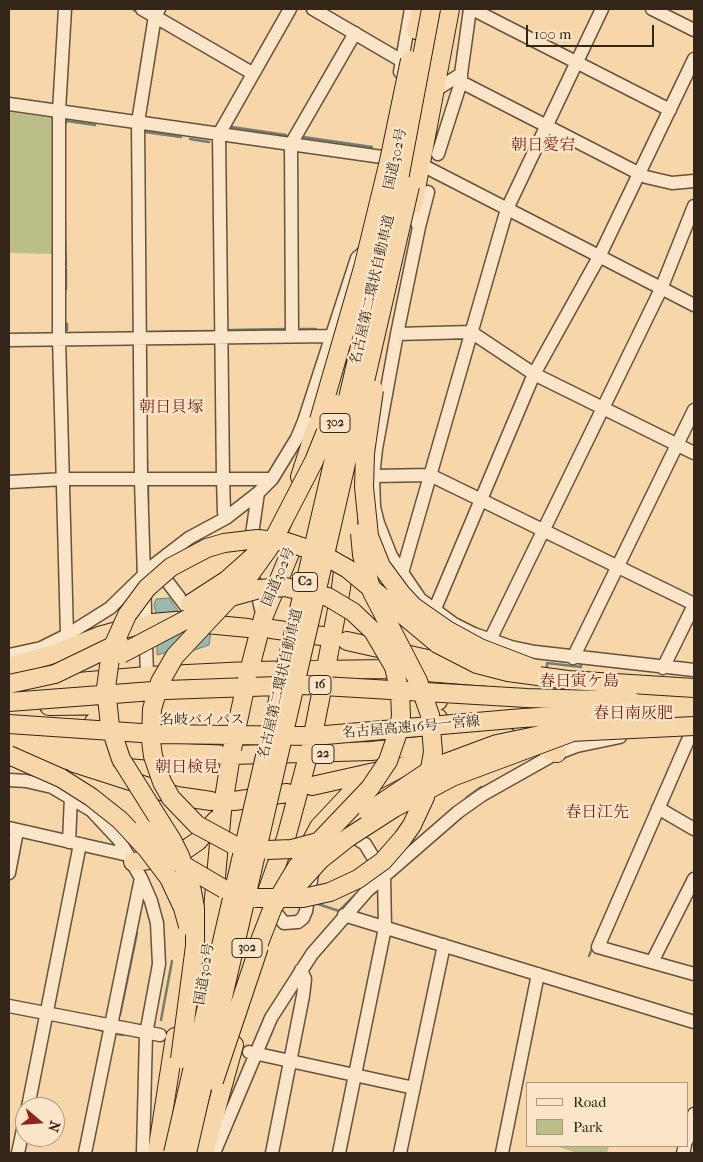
<!DOCTYPE html>
<meta charset="utf-8">
<style>
body{margin:0}
#map{position:relative;width:703px;height:1162px;overflow:hidden;background:#f7d7aa;font-family:"IM FELL French Canon",serif}
canvas{display:block}
.frame{position:absolute;inset:0;border:10px solid #332618;pointer-events:none}
.legend{position:absolute;left:526px;top:1082px;width:162px;height:65px;box-sizing:border-box;background:#fae5c8;border:1px solid #aa9982;margin:0;padding:6px 9px;list-style:none;font-size:15px;color:#332618}
.legend li{display:flex;align-items:center;gap:10px;height:25px}
.legend b{width:25px;border:1px solid #aa9982}
.north{position:absolute;left:15px;top:1097px;width:50px;height:50px;box-sizing:border-box;background:#fae5c8;border:1px solid #aa9982;border-radius:50%;rotate:108deg;font-size:14px;font-weight:700;line-height:20px;text-align:center;color:#332618}
.north::after{content:'';display:block;margin:auto;width:18px;height:22px;background:#8f2418;clip-path:polygon(50% 0,100% 100%,50% 72%,0 100%)}
.scale{position:absolute;left:526px;top:25px;width:128px;height:22px;box-sizing:border-box;border:2px solid #332618;border-top:0;padding-left:6px;font-size:15px;line-height:18px;white-space:nowrap;color:#332618;-webkit-text-stroke:4px #fae5c8;paint-order:stroke}
</style>
<div id="map">
<canvas width="703" height="1162"></canvas>
<div class="frame"></div>
<ul class="legend">
<li><b style="height:6px;background:#fae5c8"></b>Road</li>
<li><b style="height:14px;background:#bcbe89"></b>Park</li>
</ul>
<div class="north">N</div>
<div class="scale">100 m</div>
</div>
<script>
const g = document.querySelector('canvas').getContext('2d');
g.lineJoin = 'round';
function fillPath(path, color) { g.fillStyle = color; g.fill(path, 'evenodd'); }
const poly = rows => new Path2D(rows.map(r => 'M' + r).join(''));
function stroke(path, color, width, dash) { g.strokeStyle = color; g.lineWidth = width; g.lineCap = dash ? 'butt' : 'round'; g.setLineDash(dash || []); g.stroke(path); }
function drawText(font, color, halo, rows, align = 'center') {
  g.font = font + ' "IM FELL French Canon","Noto Serif JP",serif'; g.lineWidth = 4.5; g.setLineDash([]); g.textBaseline = 'middle'; g.strokeStyle = halo; g.fillStyle = color; for (const [text, x, y, turn = 0] of rows) {
    g.save(); g.translate(x, y); g.rotate((+turn || 0) * Math.PI / 180); g.textAlign = isNaN(turn) ? turn : align; if (halo) g.strokeText(text, 0, 0); g.fillText(text, 0, 0); g.restore();
  }
}
const green = poly([
 [9,112,52,118,54,254,9,253],
 [556,1146,609,1146,607,1153,577,1153]
]);
const water = poly([
 [169,598,179,612,186,613,157,618,154,605,156,599,169,598],
 [175,626,211,630,209,645,183,654,187,647,157,655,157,636,175,626]
]);
const stream = poly([
 [132,9,139,13],
 [230,124,232,127,286,135],
 [64,125,67,121,95,125],
 [145,132,181,137],
 [303,137,372,147],
 [435,138,440,129],
 [190,139,209,142],
 [65,222,65,234],
 [65,237,66,266],
 [66,269,66,289],
 [67,324,67,330],
 [301,329,316,329],
 [229,330,286,329],
 [149,332,213,331],
 [147,461,147,471],
 [148,486,148,504],
 [547,670,547,663,581,667,581,665],
 [466,798,481,787],
 [401,853,416,840],
 [318,904,339,911,355,895],
 [589,956,593,946],
 [120,1015,137,933],
 [161,1020,172,961],
 [81,1026,89,1028],
 [96,1029,103,1031],
 [117,1034,123,1035]
]);
const minor = poly([
 [65,9,59,111,59,338,67,635],
 [142,9,252,73],
 [313,9,402,61],
 [472,9,670,110],
 [652,9,694,30],
 [400,72,411,9],
 [461,82,646,177,672,183,694,181],
 [436,90,461,74,470,9],
 [9,104,396,159,422,165,694,305],
 [438,154,461,82,461,74],
 [412,212,419,227,397,334,376,449,373,476,374,507,378,523,391,556,420,599,454,624,474,634,511,647,535,652,694,670],
 [419,227,428,192],
 [397,334,471,332,534,374,694,453],
 [292,336,291,144,355,33],
 [9,340,332,336],
 [373,476,430,475,694,604],
 [9,482,65,479,272,479],
 [226,518,224,512,223,479,219,134,290,9],
 [250,548,258,493],
 [157,568,185,605,194,612],
 [402,573,507,209,602,9],
 [255,582,263,618],
 [434,611,534,374,599,257,694,59],
 [490,640,661,289,694,206],
 [9,655,41,648,67,635,110,608,154,565,189,538,226,518,258,493,272,479,297,438,304,421,357,258,367,249],
 [573,658,694,410],
 [663,668,694,605],
 [147,676,141,480,138,122,155,16,159,9],
 [692,731,598,947,694,974],
 [9,780,26,781,52,787,91,810,119,840,141,878,151,901,157,923,159,964,146,1034,143,1153],
 [658,808,694,829],
 [9,828,128,855],
 [69,842,71,797],
 [9,873,17,831],
 [276,913,284,923,298,922,303,918,306,911,313,868],
 [344,915,694,1022],
 [652,962,694,879],
 [9,1006,160,1035],
 [249,1052,414,1088],
 [28,1107,80,844],
 [687,1140,694,1114],
 [18,1153,25,1120],
 [85,1153,141,878],
 [214,1153,271,1018,312,954,367,891,458,812,482,795,553,755,577,746,620,737],
 [272,1153,303,996,305,979,301,970],
 [339,1153,385,928,384,875,365,844,354,837,344,835],
 [400,1153,444,945],
 [502,1153,538,974],
 [683,1153,685,1146]
]);
const highway = poly([
 [416,30,421,9],
 [413,205,450,9],
 [300,477,316,427],
 [152,623,175,621,248,628],
 [271,629,322,636],
 [347,641,454,665],
 [9,667,57,653,99,636,139,625],
 [247,679,263,618,308,510,330,442],
 [324,679,341,588,354,472,360,440],
 [21,687,147,676,248,671,388,669,501,678,597,694],
 [617,698,694,697],
 [49,706,438,701],
 [609,714,694,712],
 [94,722,438,718],
 [535,734,546,748,557,753],
 [9,738,162,752,231,755,371,751,507,737],
 [11,757,49,757,67,760,120,756],
 [74,763,177,796,211,801],
 [312,786,379,771],
 [234,801,287,793],
 [305,853,319,827,349,795,404,766,446,756],
 [133,862,165,858,182,852,198,841,216,820],
 [203,991,211,931,222,811,232,749],
 [226,1017,245,954,286,838,311,745],
 [157,1153,175,1037],
 [204,1153,234,1045]
]);
const highwayBridge = poly([
 [374,390,365,453,364,487,369,536,381,566,401,593,414,607,447,630,480,648,532,668],
 [319,420,363,268,389,161,410,60],
 [190,604,227,580,255,555],
 [121,654,227,598,259,589,285,587,328,597,353,612,373,631,394,667,400,693,401,716,398,732,388,761,370,788,310,851,297,867,273,907,254,956],
 [9,684,55,674,119,643],
 [9,702,166,690,306,685,527,698,631,701],
 [9,724,156,734,314,736,523,718,623,712],
 [311,745,324,679],
 [232,749,247,679],
 [9,755,61,778,91,797,120,820,147,849,169,878,183,908,188,926],
 [368,812,435,767,497,744,550,733,694,726],
 [143,828,178,862,224,889],
 [232,844,197,825,171,798,162,782,153,756,151,741,152,709,160,682,175,656,246,580,269,548,314,461,337,404],
 [267,850,292,849,318,842],
 [293,890,320,860,349,837,394,808,452,777,570,733],
 [255,898,303,898,330,892,358,879,383,861,403,838,412,825,425,797,433,752,430,715,418,681,372,592,362,555,360,533],
 [180,1059,195,946,195,908,192,891,180,856,172,840,121,759,110,726,106,688,111,651,127,615,147,588,171,567,207,548,224,543,257,539,287,542,320,553,348,569,438,644,477,664,508,672,568,680,694,688],
 [214,1081,259,947],
 [173,1153,400,174,431,9],
 [187,1153,410,186]
]);
const shields = [
 [335,423,30],
 [305,582,25],
 [320,685,22],
 [323,754,22],
 [247,948,30]
];
const shieldNames = [
 ["302",335,423],
 ["C2",305,582],
 ["16",320,685],
 ["22",323,754],
 ["302",247,948]
];
const streetNames = [
 ["国道302号",396,159,-78],
 ["名古屋第二環状自動車道",373,290,-77],
 ["国道302号",279,577,-67],
 ["名古屋第二環状自動車道",281,684,-77],
 ["名岐バイパス",202,721],
 ["名古屋高速16号一宮線",411,728,-5],
 ["国道302号",205,974,-81]
];
const quarterNames = [
 ["朝日愛宕",543,146],
 ["朝日貝塚",171,408],
 ["春日寅ケ島",579,682],
 ["春日南灰肥",633,714],
 ["朝日検見",187,768],
 ["春日江先",597,813]
];
fillPath(green, '#bcbe89');
fillPath(water, '#9db9ad');
stroke(water, '#737e71', 1);
stroke(stream, '#737e71', 2.5);
stroke(minor, '#64523c', 15);
stroke(highway, '#332618', 20);
stroke(minor, '#fae5c8', 12);
stroke(highway, '#f7d7aa', 18);
stroke(highwayBridge, '#332618', 20, []);
stroke(highwayBridge, '#f7d7aa', 18);
for (const [x, y, w] of shields) { const box = new Path2D(); box.roundRect(x - w / 2, y - 9.5, w, 19, 4); g.fillStyle = '#fae5c8'; g.fill(box); stroke(box, '#332618', 1); }
drawText('bold 12px', '#332618', null, shieldNames);
drawText('14px', '#332618', '#fae5c8', streetNames);
drawText('16px', '#7a1f14', '#fae5c8', quarterNames);
</script>
